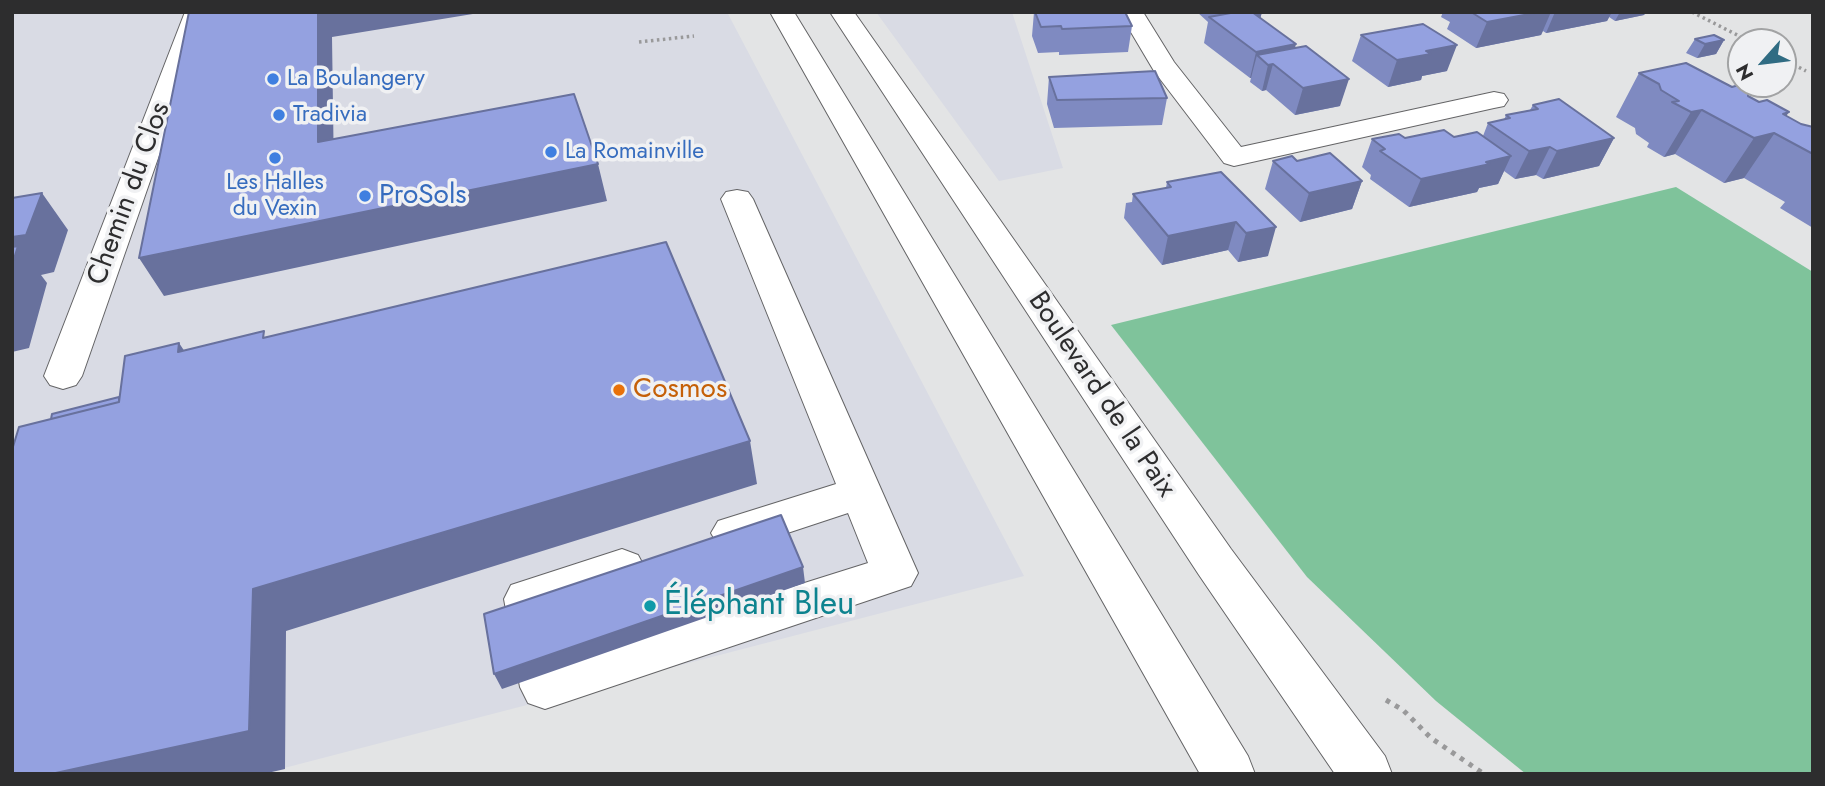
<!DOCTYPE html>
<meta charset="utf-8">
<style>
body{margin:0}
#map{position:relative;width:1825px;height:786px;overflow:hidden;background:#e3e4e5;font-family:Jost,sans-serif}
canvas{display:block}
.frame{position:absolute;inset:0;border:14px solid #2d2d2e;pointer-events:none}
.north{position:absolute;left:1727px;top:28px;width:70px;height:70px;box-sizing:border-box;background:#f0f1f3;border:2px solid #a2a3a4;border-radius:50%;rotate:242deg;font-size:19px;font-weight:700;line-height:28px;text-align:center;color:#2d2d2e}
.north::after{content:'';display:block;margin:auto;width:24px;height:32px;background:#306c83;clip-path:polygon(50% 0,100% 100%,50% 72%,0 100%)}
</style>
<div id="map">
<canvas width="1825" height="786"></canvas>
<div class="frame"></div>
<div class="north">N</div>
</div>
<script>
const g = document.querySelector('canvas').getContext('2d');
g.lineJoin = 'round';
function fillPath(path, color) { g.fillStyle = color; g.fill(path, 'evenodd'); }
const poly = rows => new Path2D(rows.map(r => 'M' + r).join(''));
function stroke(path, color, width, dash) { g.strokeStyle = color; g.lineWidth = width; g.lineCap = dash ? 'butt' : 'round'; g.setLineDash(dash || []); g.stroke(path); }
function drawText(font, color, halo, rows, align = 'center') {
  g.font = font + ' Jost,sans-serif'; g.lineWidth = 7; g.setLineDash([]); g.textBaseline = 'middle'; g.strokeStyle = halo; g.fillStyle = color; for (const [text, x, y, turn = 0] of rows) {
    g.save(); g.translate(x, y); g.rotate((+turn || 0) * Math.PI / 180); g.textAlign = isNaN(turn) ? turn : align; if (halo) g.strokeText(text, 0, 0); g.fillText(text, 0, 0); g.restore();
  }
}
const built = poly([
 [12,12,727,12,1024,576,261,774,12,774],
 [876,12,1012,12,1063,168,999,181]
]);
const green = poly([
 [1676,187,1813,272,1813,774,1526,774,1436,701,1307,577,1111,325]
]);
const pathFar1 = poly([
 [1692,12,1751,42],
 [639,42,694,36],
 [1783,59,1806,71]
]);
const path = poly([
 [1386,700,1403,710,1431,738,1484,774]
]);
const minor = poly([
 [185,12,209,12,82,376,76,385,63,389,50,385,44,376,185,12],
 [1119,12,1143,12,1174,62,1241,147,1494,92,1504,94,1508,100,1504,106,1494,108,1234,166,1224,163,1154,71,1119,12],
 [737,190,748,192,753,199,918,573,911,586,545,709,528,703,520,687,504,599,511,585,622,549,638,555,645,568,638,581,553,610,563,659,868,563,848,513,733,551,718,545,711,533,718,521,836,484,721,199,726,192,737,190]
]);
const major = poly([
 [770,12,794,12,1248,756,1255,774,1200,774,770,12],
 [830,12,854,12,1231,549,1385,756,1392,774,1335,774,1199,575,830,12]
]);
const wall = poly([
 [1034,12,1125,12,1132,26,1128,52,1059,55,1059,52,1038,53,1032,36],
 [1197,12,1262,12,1260,18,1295,48,1340,106,1295,115,1266,90,1262,91,1250,82,1251,78,1250,78,1204,43,1208,22],
 [1443,12,1646,12,1644,15,1615,21,1609,17,1607,21,1546,33,1543,31,1541,35,1476,48,1447,29,1450,22,1441,17],
 [1361,35,1447,71,1422,76,1421,80,1388,87,1352,61],
 [1695,39,1724,40,1716,54,1697,58,1686,53],
 [1639,73,1748,96,1801,124,1813,127,1813,228,1780,208,1785,202,1744,178,1724,183,1675,154,1664,157,1647,147,1649,143,1636,134,1635,128,1616,117],
 [1049,77,1167,98,1162,125,1054,128,1047,104],
 [1533,105,1614,138,1599,166,1543,179,1536,175,1515,179,1504,171,1498,184,1479,188,1477,192,1409,207,1370,179,1371,175,1362,167,1372,139,1483,136,1488,123,1504,120,1506,115,1530,110],
 [1273,161,1297,161,1362,181,1352,209,1300,222,1265,189],
 [1221,172,1268,256,1238,262,1228,250,1162,265,1124,218,1126,203,1132,202,1133,194,1166,188,1167,182]
]);
const shadedWall = poly([
 [318,12,485,12,332,37,334,178,318,142],
 [1225,12,1262,12,1258,27,1222,26],
 [1540,12,1551,12,1541,35,1476,48,1487,22],
 [1555,12,1612,12,1607,21,1546,33],
 [1620,12,1646,12,1644,15,1615,21],
 [1724,40,1716,54,1697,58,1705,44],
 [1296,44,1289,71,1273,64,1266,90,1262,91,1268,65,1257,55,1251,78,1250,78,1256,52],
 [1457,45,1447,71,1422,76,1421,80,1388,87,1397,60,1426,51],
 [1349,79,1340,106,1295,115,1303,88],
 [1702,110,1675,154,1664,157,1691,112],
 [1789,112,1744,178,1724,183,1754,138,1783,114],
 [1614,138,1599,166,1543,179,1557,151],
 [1550,147,1536,175,1515,179,1529,151],
 [1511,156,1498,184,1479,188,1477,192,1409,207,1421,179,1486,162],
 [598,164,607,201,164,296,139,258],
 [1362,181,1352,209,1300,222,1309,193],
 [42,193,68,230,54,272,41,275,47,283,29,348,12,352,12,237],
 [1236,222,1228,250,1162,265,1168,236],
 [1276,227,1268,256,1238,262,1246,233],
 [179,343,208,386,178,352],
 [750,441,757,484,286,631,285,769,263,774,51,774,253,589],
 [803,567,805,583,502,689,494,674]
]);
const building = poly([
 [189,12,318,12,318,142,574,94,598,164,139,258,189,12],
 [1035,12,1125,12,1132,26,1062,29,1061,26,1041,27,1035,12],
 [1236,12,1252,12,1296,44,1256,52,1209,17,1236,12],
 [1471,12,1540,12,1487,22,1471,12],
 [1423,24,1457,45,1426,51,1431,54,1397,60,1361,35,1423,24],
 [1714,35,1724,40,1705,44,1695,39,1714,35],
 [1306,46,1349,79,1303,88,1273,64,1268,65,1257,55,1306,46],
 [1686,63,1732,87,1742,84,1748,88,1748,96,1759,102,1767,100,1789,112,1783,114,1801,124,1813,127,1813,154,1774,133,1754,138,1702,110,1691,112,1672,102,1679,101,1661,90,1659,84,1639,73,1686,63],
 [1155,71,1167,98,1057,100,1049,77,1155,71],
 [1559,99,1614,138,1557,151,1550,147,1529,151,1488,123,1510,118,1506,115,1538,109,1533,105,1559,99],
 [1444,130,1454,137,1477,132,1511,156,1486,162,1490,164,1421,179,1380,151,1385,149,1372,139,1399,134,1405,138,1444,130],
 [1330,153,1362,181,1309,193,1273,161,1292,156,1297,161,1330,153],
 [1221,172,1276,227,1246,233,1236,222,1168,236,1133,194,1171,187,1167,182,1221,172],
 [42,193,26,235,12,237,12,198,42,193],
 [666,242,750,441,253,589,249,731,51,774,12,774,12,450,19,427,119,402,125,356,179,343,178,352,264,331,263,338,666,242],
 [18,246,12,265,12,247,18,246],
 [119,397,119,402,51,419,52,414,119,397],
 [781,515,803,567,494,674,484,614,781,515]
]);
const markers = [
 [273,79,7,"#3f7fe0"],
 [279,115,7,"#3f7fe0"],
 [551,152,7,"#3f7fe0"],
 [275,158,7,"#3f7fe0"],
 [365,196,7,"#3f7fe0"],
 [619,390,7,"#e8710a"],
 [650,606,7,"#0f9aa8"]
];
const farShopnames = [
 ["La Boulangery",287,79],
 ["Tradivia",293,115],
 ["La Romainville",565,152],
 ["Les Halles",275,183,"center"],
 ["du Vexin",275,209,"center"]
];
const streetNames = [
 ["Chemin du Clos",130,194,-70],
 ["Boulevard de la Paix",1101,395,56]
];
const shopNames = [
 ["ProSols",379,196]
];
const foodNames = [
 ["Cosmos",633,390]
];
const nearCulturenames = [
 ["Éléphant Bleu",664,606]
];
fillPath(built, '#d9dbe4');
fillPath(green, '#7fc39b');
stroke(minor, '#646466', 2);
stroke(major, '#646466', 2);
stroke(pathFar1, '#99999a', 3.5, [2.5, 3.5]);
stroke(path, '#99999a', 5, [4.5, 6]);
fillPath(minor, '#fff');
fillPath(major, '#fff');
fillPath(wall, '#7f8ac1');
fillPath(shadedWall, '#68719d');
fillPath(building, '#94a1e0');
stroke(building, '#68719d', 2);
for (const [x, y, r, color] of markers) { const dot = new Path2D(); dot.arc(x, y, r, 0, 2 * Math.PI); g.fillStyle = color; g.fill(dot); stroke(dot, '#f0f1f3', 2.5); }
drawText('23px', '#366cbe', '#f0f1f3', farShopnames, 'left');
drawText('28px', '#2d2d2e', '#f0f1f3', streetNames);
drawText('28px', '#366cbe', '#f0f1f3', shopNames, 'left');
drawText('28px', '#c56008', '#f0f1f3', foodNames, 'left');
drawText('33px', '#0d838f', '#f0f1f3', nearCulturenames, 'left');
</script>
